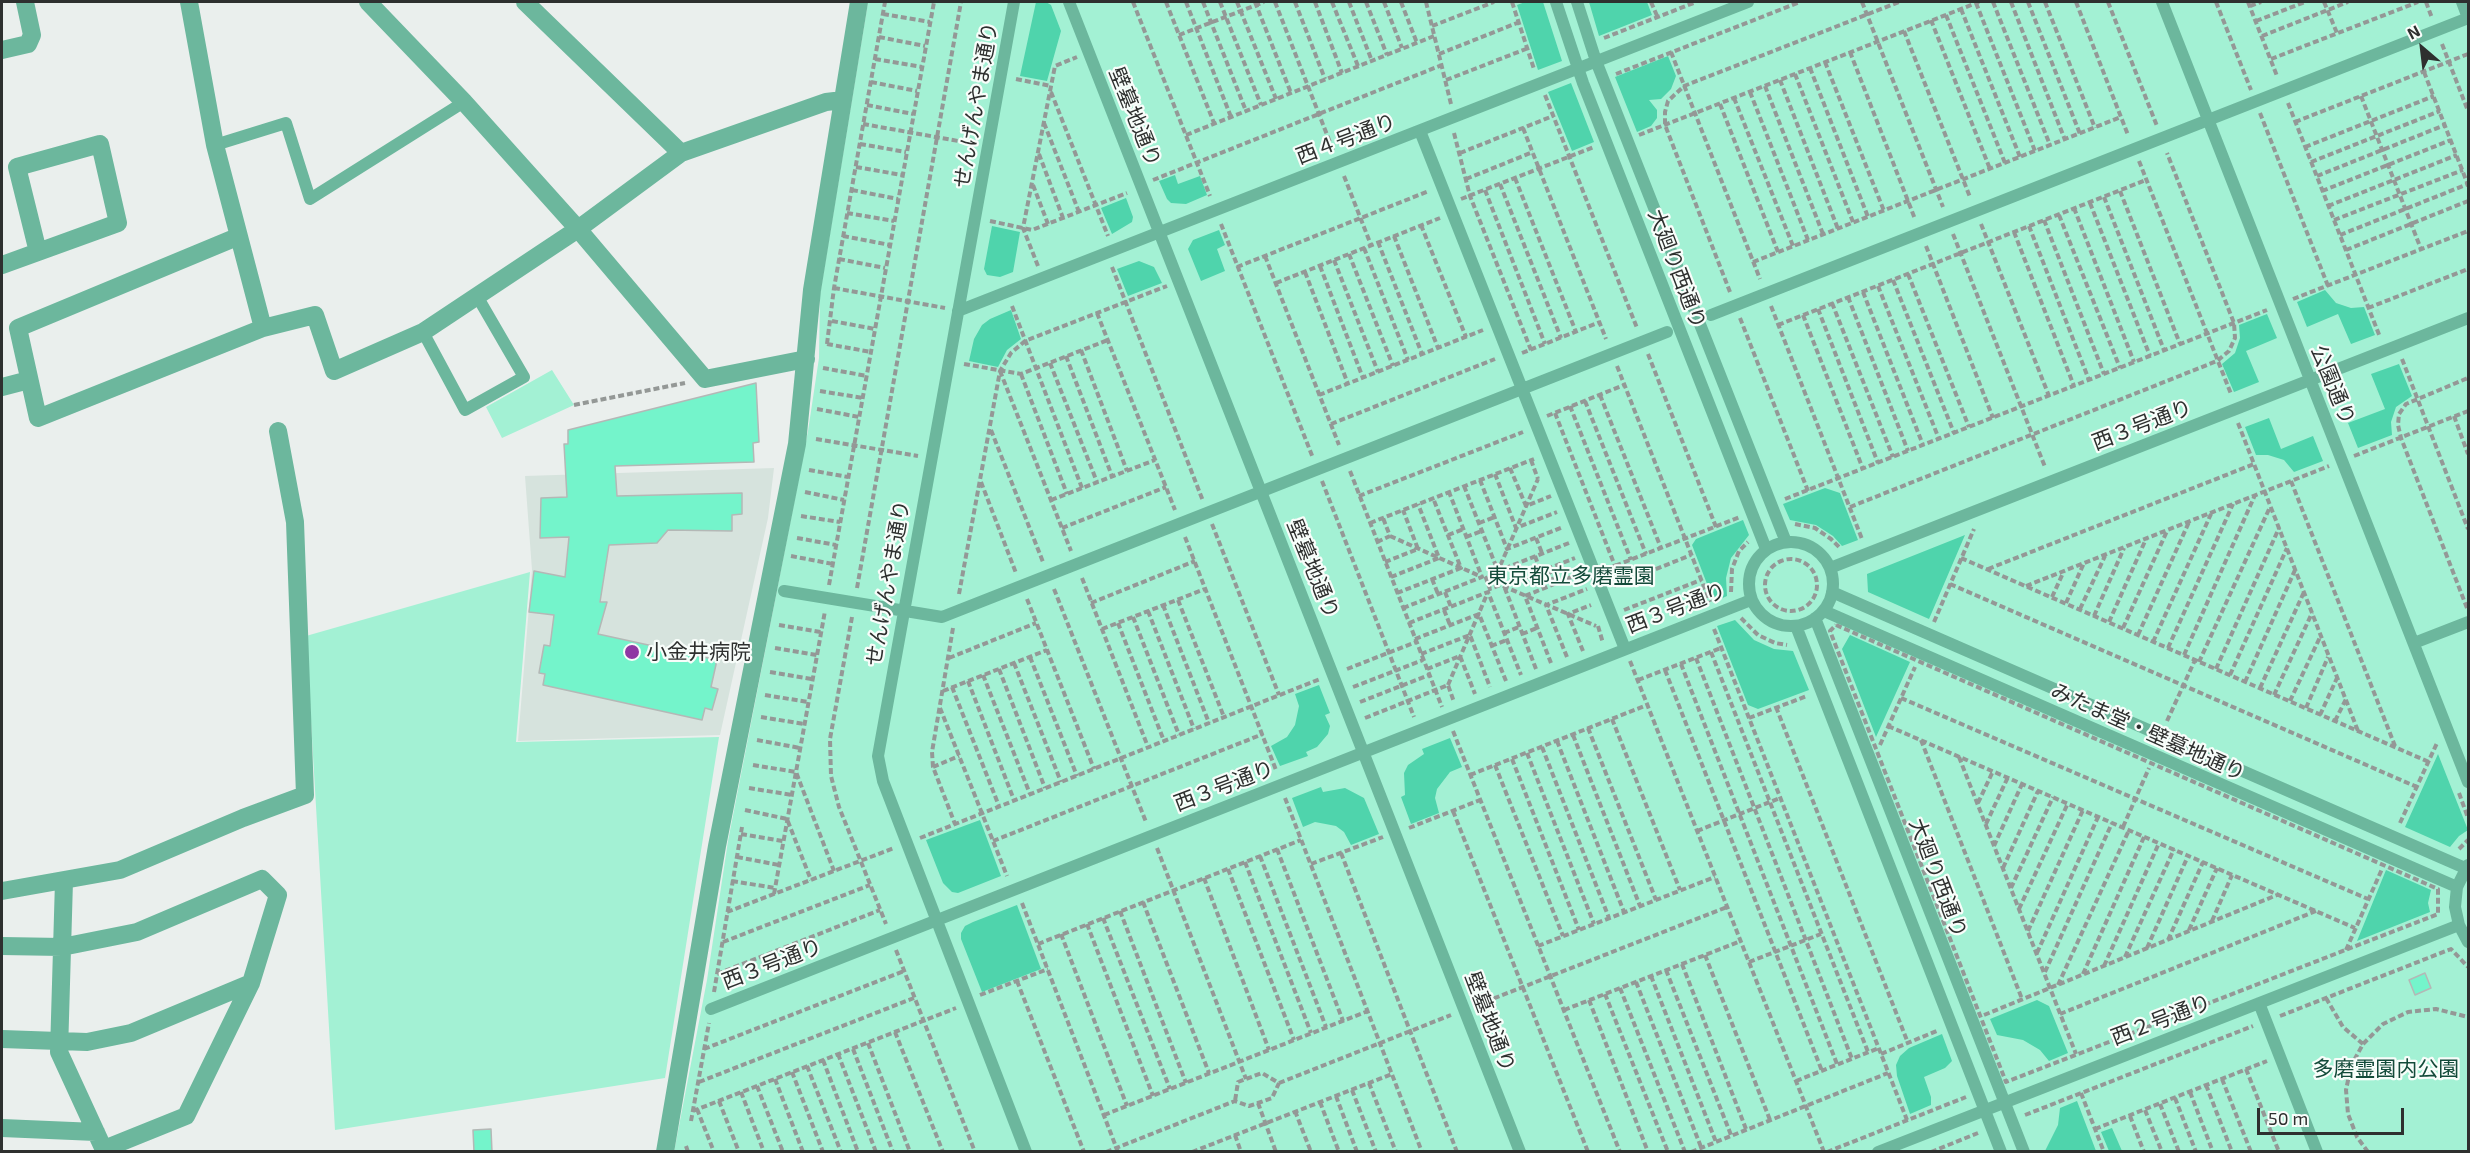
<!DOCTYPE html>
<meta charset="utf-8">
<style>
body{margin:0}
#map{position:relative;width:2470px;height:1153px;overflow:hidden;background:#eaefed;font-family:"Exo 2",sans-serif}
canvas{display:block}
.frame{position:absolute;inset:0;border:3px solid #2e302f;pointer-events:none}
.north{position:absolute;left:2392px;top:18px;width:60px;height:60px;-webkit-text-stroke:4px #f8fdfa;paint-order:stroke;rotate:332deg;font-size:16px;font-weight:700;line-height:24px;text-align:center;color:#2e302f}
.north::after{content:'';display:block;margin:auto;width:21px;height:27px;background:#2e302f;clip-path:polygon(50% 0,100% 100%,50% 72%,0 100%)}
.scale{position:absolute;left:2257px;top:1108px;width:147px;height:27px;box-sizing:border-box;border:3px solid #2e302f;border-top:0;padding-left:8px;font-size:18px;line-height:21px;white-space:nowrap;color:#2e302f;-webkit-text-stroke:4px #f8fdfa;paint-order:stroke}
</style>
<div id="map">
<canvas width="2470" height="1153"></canvas>
<div class="frame"></div>
<div class="north">N</div>
<div class="scale">50 m</div>
</div>
<script>
const g = document.querySelector('canvas').getContext('2d');
g.lineJoin = 'round';
function fillPath(path, color) { g.fillStyle = color; g.fill(path, 'evenodd'); }
const poly = rows => new Path2D(rows.map(r => 'M' + r).join(''));
function stroke(path, color, width, dash) { g.strokeStyle = color; g.lineWidth = width; g.lineCap = dash ? 'butt' : 'round'; g.setLineDash(dash || []); g.stroke(path); }
function drawText(font, color, halo, rows, align = 'center') {
  g.font = font + ' "Exo 2","Noto Sans JP",sans-serif'; g.lineWidth = 4.5; g.setLineDash([]); g.textBaseline = 'middle'; g.strokeStyle = halo; g.fillStyle = color; for (const [text, x, y, turn = 0] of rows) {
    g.save(); g.translate(x, y); g.rotate((+turn || 0) * Math.PI / 180); g.textAlign = isNaN(turn) ? turn : align; if (halo) g.strokeText(text, 0, 0); g.fillText(text, 0, 0); g.restore();
  }
}
const built = poly([
 [774,468,768,518,720,735,518,741,532,570,525,476]
]);
const green = poly([
 [868,2,2468,2,2468,1151,674,1152,707,980,728,841,808,431,819,358,820,294],
 [552,370,574,405,502,438,486,407],
 [530,572,516,742,719,737,665,1078,335,1130,306,636]
]);
const forest = poly([
 [1036,2,1046,2,1051,5,1061,31,1047,81,1020,76],
 [1525,2,1543,2,1562,61,1538,70,1517,5],
 [1589,2,1647,2,1652,15,1599,36],
 [1668,56,1676,76,1671,89,1661,99,1649,100,1657,110,1657,118,1651,126,1637,132,1615,77],
 [1571,83,1594,142,1572,151,1548,92],
 [1175,175,1178,184,1200,176,1207,195,1186,204,1171,203,1167,199,1159,181],
 [1126,198,1133,217,1132,222,1112,234,1101,208],
 [992,226,1020,232,1013,272,1000,277,987,275,984,269],
 [1219,230,1225,245,1217,249,1225,271,1201,281,1188,249,1193,240],
 [1139,261,1154,267,1162,283,1128,296,1117,269],
 [2325,290,2336,303,2351,308,2364,307,2375,335,2351,344,2338,314,2307,327,2297,302],
 [1011,310,1021,339,1007,350,998,367,969,361,974,339,982,325,990,319],
 [2267,314,2277,338,2246,351,2259,382,2234,392,2222,364,2235,353,2240,338,2239,325],
 [2399,364,2412,396,2396,407,2391,422,2392,435,2358,448,2348,423,2385,409,2371,374],
 [2269,418,2281,449,2313,436,2323,461,2294,472,2284,460,2268,455,2256,455,2245,427],
 [1825,488,1840,493,1858,540,1842,546,1833,536,1816,525,1790,520,1783,504],
 [1743,520,1749,535,1731,558,1726,578,1727,596,1714,602,1692,545,1696,539],
 [1965,535,1929,619,1868,592,1867,574],
 [1735,620,1754,640,1774,649,1793,651,1809,690,1758,709,1748,705,1717,626],
 [1850,635,1910,662,1876,737,1842,649],
 [1319,685,1330,713,1325,715,1330,726,1328,734,1317,747,1306,752,1308,756,1280,766,1271,746,1287,737,1295,725,1299,706,1295,694],
 [1450,738,1462,767,1450,772,1437,789,1435,798,1439,813,1411,824,1401,797,1405,795,1404,773,1408,765,1424,754,1422,749],
 [2438,754,2468,830,2459,836,2450,847,2405,827],
 [1321,787,1323,792,1345,788,1364,798,1379,834,1351,845,1344,832,1336,826,1315,822,1303,827,1292,798],
 [980,820,1001,876,958,893,952,892,943,883,926,840],
 [2386,870,2431,890,2428,903,2430,912,2357,941],
 [1017,905,1041,969,982,992,961,939,961,933,965,926,973,922],
 [2037,1000,2049,1006,2068,1053,2049,1061,2040,1050,2023,1040,1997,1035,1990,1019],
 [1942,1034,1952,1061,1945,1068,1924,1077,1931,1097,1931,1105,1910,1114,1897,1076,1896,1065,1900,1056,1909,1048],
 [2077,1101,2096,1151,2045,1151,2058,1125,2060,1108],
 [2112,1128,2122,1151,2109,1151,2101,1132]
]);
const building = poly([
 [756,383,759,442,753,443,754,462,615,466,617,496,742,493,742,514,732,515,732,531,668,530,657,543,609,545,600,602,607,602,598,634,717,660,711,687,718,689,712,710,705,708,702,720,543,685,545,674,539,673,544,645,550,646,554,615,529,612,534,571,565,577,569,537,540,538,541,498,567,497,564,444,568,444,568,430,756,383],
 [2425,973,2431,988,2415,995,2409,980,2425,973],
 [491,1129,492,1152,474,1152,473,1130,491,1129]
]);
const path = poly([
 [1133,2,1210,196],
 [1166,2,1214,123],
 [1186,2,1231,117],
 [1203,2,1246,111],
 [1220,2,1261,105],
 [1237,2,1276,99],
 [1255,2,1291,93],
 [1275,2,1333,150],
 [1295,2,1325,79],
 [1315,2,1342,73],
 [1332,2,1358,66],
 [1349,2,1372,61],
 [1366,2,1387,55],
 [1384,2,1402,48],
 [1401,2,1417,43],
 [1426,2,1451,104],
 [1512,2,1534,69],
 [1651,2,1658,18],
 [1862,2,1943,207],
 [1993,2,2050,145],
 [2011,2,2065,140],
 [2028,2,2080,134],
 [2045,2,2095,128],
 [2076,2,2128,135],
 [2108,2,2157,126],
 [2216,2,2251,90],
 [2248,2,2277,76],
 [2324,2,2337,33],
 [2426,2,2432,18],
 [1976,3,2035,151],
 [2250,6,2261,2],
 [1961,9,2020,157],
 [883,14,930,22],
 [1946,15,2005,163],
 [1931,20,1990,169],
 [2256,21,2305,2],
 [1432,26,1494,2],
 [1904,31,1970,197],
 [1179,35,1264,2],
 [2262,36,2348,2],
 [879,37,925,46],
 [1604,38,1696,2],
 [2442,44,2468,111],
 [1671,52,1760,279],
 [1850,52,1915,219],
 [1439,54,1517,23],
 [875,59,922,67],
 [2271,59,2418,2],
 [1825,62,1884,211],
 [1810,68,1868,217],
 [2424,72,2468,185],
 [1616,74,1800,2],
 [1795,74,1853,222],
 [1016,79,1051,86],
 [1446,80,1526,49],
 [1780,80,1838,229],
 [871,82,917,91],
 [1765,86,1823,234],
 [1051,92,1108,236],
 [1750,92,1808,240],
 [1545,95,1637,328],
 [2361,96,2421,249],
 [1734,98,1793,246],
 [2288,103,2380,337],
 [1720,104,1778,252],
 [867,105,913,114],
 [2260,113,2328,286],
 [2295,122,2468,54],
 [1044,123,1079,212],
 [863,124,975,144],
 [1523,128,1606,339],
 [1454,133,1470,196,1531,350],
 [1186,135,1434,36],
 [1639,135,1979,2],
 [860,144,906,152],
 [2305,147,2434,96],
 [1460,153,1553,116],
 [1039,154,1063,218],
 [2139,161,2231,394],
 [2311,162,2440,111],
 [856,167,902,175],
 [1344,176,1371,245],
 [2317,176,2445,125],
 [1515,178,1576,332],
 [1466,179,1533,152],
 [1153,180,1442,65],
 [1500,184,1561,338],
 [1033,185,1048,224],
 [852,190,898,199],
 [1485,190,1545,344],
 [2120,191,2180,344],
 [2322,191,2451,140],
 [2104,197,2164,350],
 [1461,199,1594,147],
 [2090,203,2150,356],
 [2328,206,2457,155],
 [2074,208,2134,362],
 [847,213,894,221],
 [2059,215,2120,368],
 [2044,220,2104,374],
 [2334,220,2463,170],
 [990,221,1032,230,1127,193],
 [1221,224,1313,458],
 [1981,224,2049,396],
 [1421,225,1466,337],
 [2029,226,2089,380],
 [2014,232,2074,386],
 [1953,234,2045,467],
 [2340,235,2468,184],
 [843,236,890,245],
 [1394,236,1438,348],
 [1378,242,1422,354],
 [1926,246,1993,418],
 [1364,248,1408,360],
 [2346,250,2468,201],
 [1349,254,1393,366],
 [1265,256,1339,445],
 [839,259,885,268],
 [1334,260,1378,372],
 [1753,262,2121,117],
 [1038,266,1023,228,1055,66,1077,57],
 [1320,266,1363,378],
 [1112,267,1203,501],
 [1237,267,1429,191],
 [1305,272,1348,384],
 [1908,274,1969,427],
 [1893,280,1954,433],
 [1276,283,1440,218],
 [1878,286,1939,439],
 [834,288,945,308],
 [1730,292,1665,125,1665,112,1668,101,1684,86,1899,2],
 [1863,292,1923,445],
 [1848,297,1908,451],
 [2293,299,2468,231],
 [1832,303,1893,457],
 [1012,306,1082,488],
 [1771,306,1862,539],
 [2368,308,2468,269],
 [1818,309,1878,463],
 [1097,313,1175,510],
 [1803,315,1863,469],
 [1740,318,1808,491],
 [832,321,875,329],
 [1778,325,2146,180],
 [827,344,834,288,885,2],
 [827,344,871,352],
 [1081,350,1127,471],
 [1522,353,1600,322],
 [1648,354,1716,527],
 [1066,356,1112,476],
 [2402,359,2468,529],
 [1050,363,1097,482],
 [964,364,1021,374,1108,340],
 [1617,366,1710,602],
 [823,368,867,376],
 [1000,371,1071,551],
 [1021,374,1067,494],
 [820,391,863,398],
 [1319,395,1483,330],
 [1600,395,1661,548],
 [1585,401,1646,554],
 [574,405,685,383],
 [1570,406,1631,560],
 [817,409,859,417],
 [1555,413,1615,566],
 [1547,416,1624,385],
 [2454,416,2468,454],
 [2238,423,2358,731],
 [1331,424,1495,359],
 [991,430,1043,562],
 [816,439,918,456],
 [2354,456,2468,411],
 [1531,460,1538,479],
 [1510,468,1526,506,1551,496],
 [809,470,848,477],
 [1350,471,1442,707],
 [1495,474,1516,528,1557,512],
 [1480,480,1507,549,1563,527],
 [1322,481,1414,717],
 [2291,481,2395,746],
 [981,482,1016,573],
 [1464,486,1498,571,1569,543],
 [805,492,844,500],
 [1359,496,1523,432],
 [1785,499,2267,310],
 [1051,500,1155,460],
 [1850,507,2217,361,2229,351,2235,338,2234,323,2167,153],
 [801,516,840,522],
 [1370,523,1534,459],
 [1479,523,1495,517],
 [1212,524,1279,695],
 [1795,524,1815,528,1831,539,1840,548],
 [1062,528,1166,487],
 [1448,535,1464,529],
 [1390,536,1482,577],
 [1185,537,1276,770],
 [1466,537,1482,531],
 [797,538,836,545],
 [1536,538,1542,553],
 [1377,542,1390,536,1383,518],
 [791,556,833,564],
 [1535,556,1541,572],
 [1961,558,2429,762],
 '1765 585a26 26 0 1 1 52 0a26 26 0 1 1-52 0Z',
 [1385,562,1418,549,1403,510],
 [1548,569,1554,584],
 [1607,569,1740,517],
 [1988,569,2254,464],
 [1496,574,1486,578,1490,589,1500,585,1497,573,1538,479],
 [1391,577,1439,558,1418,504],
 [1082,578,1148,747],
 [1432,579,1438,594],
 [1950,584,2417,787],
 [829,585,934,2],
 [1503,586,1596,626],
 [1614,586,1691,555],
 [2026,586,2329,466],
 [857,588,961,2],
 [1054,589,1146,822],
 [1445,592,1451,607],
 [1731,592,1732,569,1739,551,1748,542],
 [1397,593,1461,568,1433,498],
 [959,594,1000,371,1011,353,1025,341,1167,286],
 [2052,597,2064,571],
 [1027,599,1094,769],
 [1178,600,1224,717],
 [1091,603,1195,561],
 [2066,603,2084,563],
 [1163,605,1209,723],
 [1403,608,1482,577,1449,492],
 [2467,608,2401,438,2398,425,2399,414,2406,404,2468,378],
 [2080,609,2105,556],
 [1444,610,1450,625],
 [1624,610,1701,580],
 [1148,611,1194,729],
 [2094,616,2124,548],
 [852,617,830,739,831,776,839,807,886,924],
 [1133,617,1179,735],
 [1741,618,1758,635,1775,643,1787,645],
 [1934,622,1974,529],
 [2109,622,2146,539],
 [1118,623,1164,741],
 [1409,623,1488,592,1521,675],
 [779,625,821,632],
 [1836,625,2438,889,2438,914,2006,1082,1830,631,1836,625],
 [1598,626,1603,643],
 [953,628,932,752,933,767,955,824],
 [2123,628,2167,531],
 [1102,629,1205,589],
 [1714,629,1907,1120],
 [1504,633,1519,627],
 [1522,634,1537,628],
 [2138,635,2189,522],
 [1415,639,1479,614,1506,681],
 [2153,642,2211,514],
 [1491,646,1507,640],
 [775,648,817,655],
 [2168,648,2233,504],
 [1583,651,1568,614,1591,605],
 [1711,652,1868,1052],
 [1421,654,1470,635,1490,687],
 [2184,655,2255,495],
 [1030,657,1077,776],
 [1567,657,1546,605,1587,589],
 [949,658,1036,623],
 [1696,658,1852,1059],
 [1630,661,1824,1152],
 [2199,662,2270,507],
 [1014,663,1061,782],
 [1551,663,1525,596,1581,573],
 [1681,664,1837,1064],
 [999,669,1045,788],
 [1347,669,1416,642],
 [1427,669,1460,656,1475,694],
 [1536,669,1504,586,1575,558],
 [2216,669,2279,528],
 [1665,670,1822,1071],
 [770,672,812,679],
 [983,675,1030,794],
 [2230,675,2287,548],
 [1638,680,1721,648],
 [968,681,1014,800],
 [2245,682,2295,570],
 [1448,685,1488,592],
 [952,687,999,806],
 [1353,687,1423,660],
 [2260,688,2304,592],
 [943,691,1047,650],
 [765,695,808,702],
 [2274,695,2312,613],
 [1901,698,2368,899],
 [2290,701,2321,635],
 [1360,702,1429,675],
 [1776,707,1908,1043],
 [940,708,1007,876],
 [2306,708,2328,657],
 [2320,715,2337,678],
 [761,717,804,724],
 [1365,718,1448,685,1454,702],
 [1749,718,1807,696],
 [1612,719,1680,890],
 [2167,721,2195,660],
 [2335,721,2346,699],
 [1888,726,2355,928],
 [1588,728,1656,900],
 [1453,731,1620,1152],
 [1573,735,1640,906],
 [757,740,800,748],
 [1921,740,2022,999],
 [1557,741,1624,912],
 [1880,745,1915,667],
 [1542,747,1609,918],
 [1527,753,1594,924],
 [1959,757,2076,1054],
 [1512,759,1579,930],
 [753,765,796,772,834,871],
 [1495,765,1563,936],
 [933,767,959,756],
 [1470,775,1647,705],
 [749,788,792,795],
 [2459,793,2468,818],
 [1285,798,1422,1152],
 [1978,803,1993,771],
 [745,810,787,819,811,880],
 [1453,811,1588,1152],
 [2400,823,2437,743],
 [1986,824,2008,777],
 [2123,827,2149,768],
 [1409,828,1480,800],
 [1697,831,1780,798],
 [741,834,783,841],
 [920,838,1320,679],
 [993,841,1263,734],
 [1994,846,2022,784],
 [1157,848,1246,1079],
 [1277,849,1343,1021],
 [2459,849,2468,840],
 [1341,853,1457,1152],
 [1260,856,1326,1027],
 [737,857,779,865],
 [1245,862,1311,1033],
 [1311,864,1383,837],
 [2003,868,2038,791],
 [1228,869,1294,1040],
 [1204,878,1269,1050],
 [732,881,775,888],
 [2011,888,2053,797],
 [774,894,825,611],
 [1143,902,1209,1073],
 [1022,903,1118,1152],
 [2019,909,2068,803],
 [1120,911,1186,1083],
 [727,912,894,848],
 [1103,918,1170,1089],
 [2212,921,2232,875],
 [1087,924,1153,1096],
 [2189,930,2217,868],
 [2028,931,2083,810],
 [1061,934,1127,1106],
 [2168,940,2203,862],
 [723,942,870,885],
 [1038,944,1301,840],
 [1538,946,1715,877],
 [2147,948,2188,856],
 [896,950,975,1152],
 [2346,950,2382,869],
 [2037,953,2098,817],
 [1705,955,1770,1120],
 [2125,957,2174,849],
 [1749,962,1821,934],
 [1682,964,1746,1129],
 [2104,966,2159,843],
 [1666,970,1731,1135],
 [2045,972,2112,823],
 [717,974,880,910],
 [2083,974,2144,837],
 [1651,976,1716,1142],
 [1017,981,1084,1152],
 [1636,982,1701,1147],
 [2058,985,2129,830],
 [1620,988,1685,1152],
 [714,992,742,827],
 [1605,994,1668,1152],
 [980,995,1048,969],
 [2326,998,2343,1027,2363,1044],
 [1589,1000,1648,1152],
 [1477,1005,1727,907],
 [1564,1010,1741,941],
 [2060,1014,2316,911],
 [1984,1015,2277,895],
 [2280,1016,2451,949,2468,967],
 [895,1032,943,1152],
 [868,1043,910,1152],
 [704,1049,904,971],
 [853,1049,893,1152],
 [838,1054,876,1152],
 [1881,1054,1939,1030],
 [823,1060,858,1152],
 [807,1066,841,1152],
 [2246,1069,2279,1152],
 [792,1072,823,1152],
 [775,1079,803,1152],
 [2222,1079,2251,1152],
 [1796,1081,1879,1048],
 [699,1082,914,998],
 [1279,1083,1451,1015],
 [1369,1083,1396,1152],
 [2206,1085,2232,1152],
 [757,1086,783,1152],
 [1352,1090,1376,1152],
 [741,1092,764,1152],
 [2190,1092,2213,1152],
 [2081,1093,2104,1152],
 [1336,1096,1357,1152],
 [2175,1098,2196,1152],
 [719,1101,739,1152],
 [1320,1102,1339,1152],
 [1258,1103,1276,1152],
 [2160,1104,2179,1152],
 [697,1109,714,1152],
 [2145,1110,2162,1152],
 [693,1111,956,1008],
 [1295,1111,1311,1152],
 [1104,1115,1368,1011],
 [2025,1115,2253,1026],
 [2130,1116,2144,1152],
 [691,1121,709,1023],
 [2095,1129,2267,1061],
 [1235,1135,1241,1152],
 [686,1146,688,1152],
 [1106,1152,1235,1101,1249,1106,1258,1103,1272,1098,1279,1083,1262,1073,1238,1082,1235,1101],
 [1192,1152,1392,1074],
 [1691,1152,1888,1073],
 [1827,1152,1966,1097],
 [1931,1152,1978,1133],
 [2368,1152,2357,1137,2348,1114,2346,1090,2351,1066,2363,1044,2383,1024,2408,1012,2436,1009,2468,1017]
]);
const lane = poly([
 [1014,2,878,756,883,781,1026,1152],
 [1069,2,1520,1152],
 [1556,2,1583,83,1766,549],
 [1577,2,1596,61,1786,542],
 [2162,2,2468,782],
 [2462,2,2468,18],
 [1420,131,1625,649],
 [215,145,286,123,310,199,464,102],
 [958,311,1748,2],
 [1711,315,2468,18],
 [423,332,465,410,524,377,477,296],
 '1749 584a42 42 0 1 1 84 0a42 42 0 1 1-84 0Z',
 [1830,568,2468,318],
 [784,591,942,617,1667,332],
 [1832,592,2465,868],
 [1824,611,2457,887],
 [1815,618,2024,1152],
 [1796,626,2001,1152],
 [2414,643,2468,622],
 [2468,865,2457,887,2455,907,2459,925,2468,942],
 [2259,1003,2317,1152],
 [711,1009,1751,600],
 [1878,1152,2459,925]
]);
const street = poly([
 [189,2,215,145,263,328],
 [368,2,464,102,578,229,705,379,806,359],
 [525,2,681,153],
 [2,50,28,44,32,35,25,2],
 [237,237,18,328,38,418,263,328,315,315,334,371,423,332,578,229,681,153,826,102,843,100],
 [2,265,118,223,100,144,17,167,38,252],
 [2,387,29,380],
 [64,881,59,1052,105,1152],
 [2,891,120,870,243,818,305,795,295,522,278,431],
 [2,946,62,947,137,932,262,879,278,895,251,983,186,1116,104,1149],
 [2,1039,87,1042,131,1033,251,983],
 [2,1128,96,1132],
 [665,1152,717,846,797,444,812,290,859,2]
]);
const markers = [
 [632,652,8,"#8f37a3"]
];
const streetNames = [
 ["せんげんやま通り",976,105,-80],
 ["壁墓地通り",1135,117,68],
 ["西４号通り",1346,139,-21],
 ["大廻り西通り",1677,269,69],
 ["公園通り",2333,385,68],
 ["西３号通り",2142,425,-21],
 ["壁墓地通り",1313,569,68],
 ["せんげんやま通り",888,583,-80],
 ["西３号通り",1676,608,-21],
 ["みたま堂・壁墓地通り",2148,732,24],
 ["西３号通り",1224,786,-21],
 ["大廻り西通り",1938,878,69],
 ["西３号通り",772,964,-21],
 ["西２号通り",2161,1020,-21],
 ["壁墓地通り",1490,1022,69]
];
const parkNames = [
 ["東京都立多磨霊園",1571,576],
 ["多磨霊園内公園",2386,1069]
];
const poiNames = [
 ["小金井病院",646,652]
];
fillPath(built, '#d6e3dd');
fillPath(green, '#a3f1d4');
fillPath(forest, '#4fd4ac');
fillPath(building, '#74f4cb');
stroke(building, '#b4b8b6', 1.5);
stroke(path, '#949896', 4, [6, 3]);
stroke(lane, '#6cb79d', 12);
stroke(street, '#6cb79d', 18);
for (const [x, y, r, color] of markers) { const dot = new Path2D(); dot.arc(x, y, r, 0, 2 * Math.PI); g.fillStyle = color; g.fill(dot); stroke(dot, '#f8fdfa', 2); }
drawText('21px', '#2e302f', '#f8fdfa', streetNames);
drawText('21px', '#134b3a', '#f8fdfa', parkNames);
drawText('21px', '#2e302f', '#f8fdfa', poiNames, 'left');
</script>
